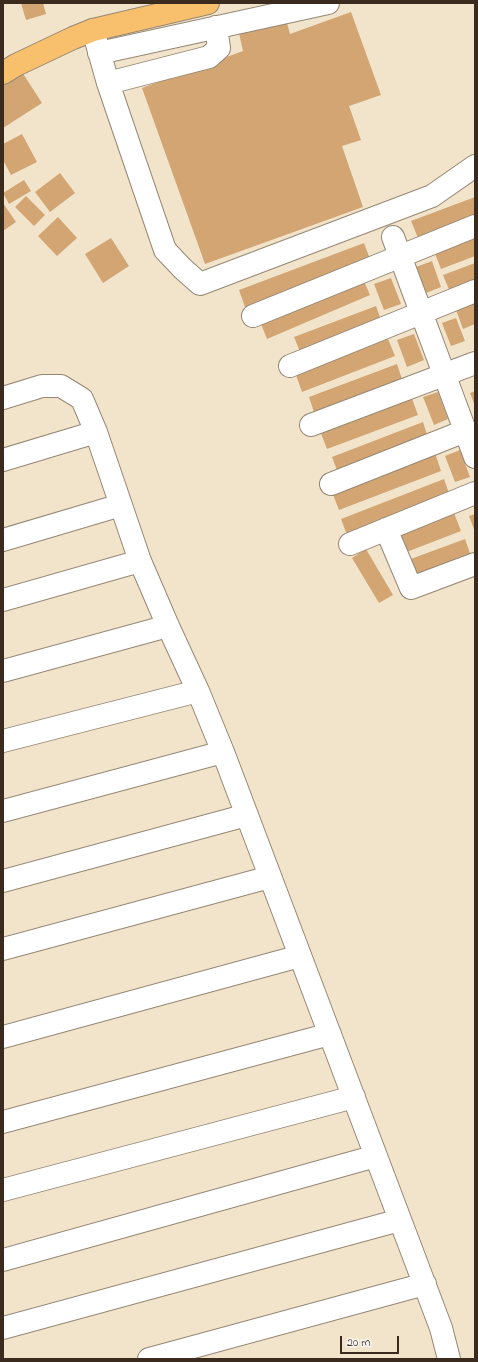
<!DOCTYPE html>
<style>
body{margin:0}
#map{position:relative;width:478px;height:1362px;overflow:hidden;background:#f1e4cb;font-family:"Indie Flower",sans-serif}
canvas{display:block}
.frame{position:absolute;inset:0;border:4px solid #3b2a1e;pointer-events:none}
.scale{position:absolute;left:340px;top:1336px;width:59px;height:18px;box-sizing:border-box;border:2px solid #3b2a1e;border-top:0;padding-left:5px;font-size:12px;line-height:14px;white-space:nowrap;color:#3b2a1e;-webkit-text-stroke:3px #f6f6f2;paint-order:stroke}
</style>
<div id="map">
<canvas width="478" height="1362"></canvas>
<div class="frame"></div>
<div class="scale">20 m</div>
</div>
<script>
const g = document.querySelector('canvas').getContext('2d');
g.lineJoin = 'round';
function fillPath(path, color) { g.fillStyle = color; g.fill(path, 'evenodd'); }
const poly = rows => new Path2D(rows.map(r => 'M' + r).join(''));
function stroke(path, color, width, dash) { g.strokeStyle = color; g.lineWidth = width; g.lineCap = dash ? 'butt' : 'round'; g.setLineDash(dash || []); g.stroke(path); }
const building = poly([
 [21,3,43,3,46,14,26,20],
 [351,12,381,95,349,106,361,140,342,146,363,207,205,264,142,88,243,51,239,33,287,23,290,34],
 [22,72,42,103,3,128,3,84],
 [22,134,37,162,11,175,3,160,3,144],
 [60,173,75,193,50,212,35,192],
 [24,180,31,191,9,204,3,193],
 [26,196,45,215,34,226,15,207],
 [475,197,475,216,418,238,411,221],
 [3,203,16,222,3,231],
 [58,217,77,238,57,256,38,236],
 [475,235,475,256,441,269,434,251],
 [111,238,129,266,103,283,85,254],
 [364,243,370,259,245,307,239,290],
 [432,261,441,287,426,293,416,267],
 [475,263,475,282,450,292,443,275],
 [391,278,401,304,384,310,374,284],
 [364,281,370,295,267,339,261,324],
 [475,299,475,324,463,329,455,307],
 [376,306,382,323,301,354,294,337],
 [456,318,465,341,451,346,442,323],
 [414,334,424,360,407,367,397,340],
 [388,339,395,356,302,392,296,375],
 [397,364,403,382,315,415,309,397],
 [475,391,475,406,470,393],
 [438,392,448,419,434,425,423,397],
 [411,396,418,415,327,449,320,431],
 [423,422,428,438,338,473,332,457],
 [460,450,470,477,455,482,445,456],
 [435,453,441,471,339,510,332,492],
 [444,479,450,496,347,535,341,519],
 [454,513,461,531,404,553,397,535],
 [475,514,475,532,469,516],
 [465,539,471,556,415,577,408,560],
 [366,549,393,595,379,603,352,558]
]);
const minor = poly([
 [93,30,108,83,165,250,183,269,200,284,432,196,475,166],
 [99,53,328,3],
 [108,83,209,57,219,48,216,27],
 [393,237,475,457],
 [253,316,475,226],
 [290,366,475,291],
 [3,398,42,386,61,386,82,399,96,432,140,561,168,626,198,691,223,752,441,1328,449,1359],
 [311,425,475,363],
 [3,460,96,432],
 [331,484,465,431],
 [386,529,411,588,475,564],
 [3,540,121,505],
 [350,544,475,493],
 [3,600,140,561],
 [3,671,168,626],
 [3,741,198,691],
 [3,811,223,752],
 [3,881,247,815],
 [3,949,270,877],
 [3,1037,300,956],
 [3,1122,330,1034],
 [3,1190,354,1097],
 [3,1260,376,1156],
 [3,1328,400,1220],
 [149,1359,425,1284]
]);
const major = poly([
 [3,73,16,65,73,38,93,30,208,3]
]);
fillPath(building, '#d2a573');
stroke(minor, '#968774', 24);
stroke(major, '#968774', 24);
stroke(minor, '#fff', 22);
stroke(major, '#f8bf6c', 22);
</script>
